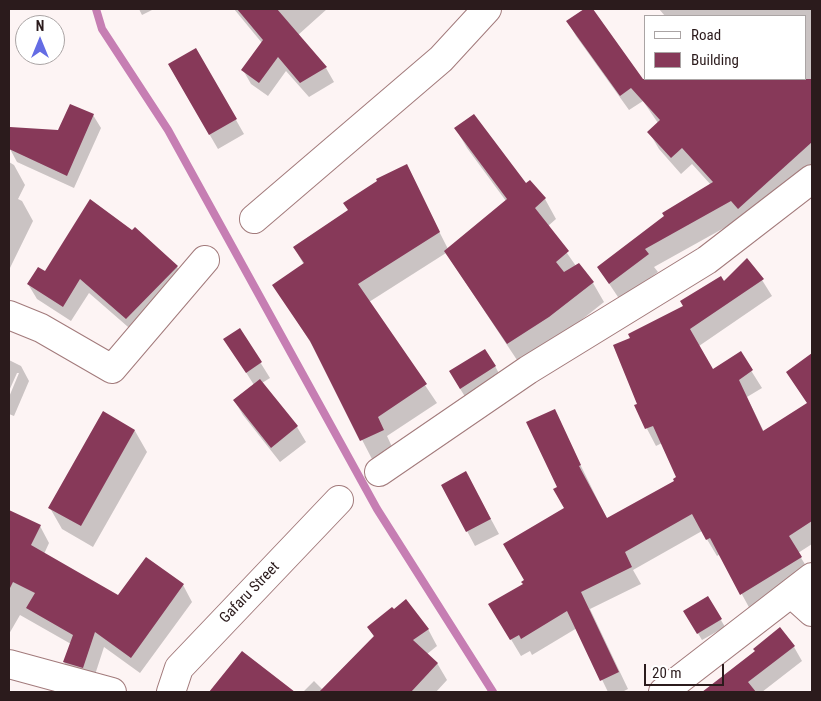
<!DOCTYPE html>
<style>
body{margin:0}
#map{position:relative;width:821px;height:701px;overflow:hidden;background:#fdf4f4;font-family:"Roboto Condensed",sans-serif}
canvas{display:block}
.frame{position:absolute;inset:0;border:10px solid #2b1b1c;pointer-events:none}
.legend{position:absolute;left:644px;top:15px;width:162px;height:65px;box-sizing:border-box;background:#fff;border:1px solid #aaa4a4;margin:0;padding:6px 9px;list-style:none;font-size:15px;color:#2b1b1c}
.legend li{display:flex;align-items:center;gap:10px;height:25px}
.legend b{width:25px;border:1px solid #aaa4a4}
.north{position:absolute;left:15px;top:15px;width:50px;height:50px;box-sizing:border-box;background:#fff;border:1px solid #aaa4a4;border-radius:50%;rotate:0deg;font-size:14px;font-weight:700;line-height:20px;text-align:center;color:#2b1b1c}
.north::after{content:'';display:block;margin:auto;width:18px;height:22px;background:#646ce4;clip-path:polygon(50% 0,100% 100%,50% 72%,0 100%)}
.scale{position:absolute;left:644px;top:664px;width:80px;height:22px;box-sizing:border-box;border:2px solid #2b1b1c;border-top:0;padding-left:6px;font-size:15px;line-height:18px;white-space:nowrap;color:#2b1b1c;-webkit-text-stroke:4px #fff;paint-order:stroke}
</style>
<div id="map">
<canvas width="821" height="701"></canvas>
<div class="frame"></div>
<ul class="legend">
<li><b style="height:6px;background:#fff"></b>Road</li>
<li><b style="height:14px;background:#873959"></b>Building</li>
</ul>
<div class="north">N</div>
<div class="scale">20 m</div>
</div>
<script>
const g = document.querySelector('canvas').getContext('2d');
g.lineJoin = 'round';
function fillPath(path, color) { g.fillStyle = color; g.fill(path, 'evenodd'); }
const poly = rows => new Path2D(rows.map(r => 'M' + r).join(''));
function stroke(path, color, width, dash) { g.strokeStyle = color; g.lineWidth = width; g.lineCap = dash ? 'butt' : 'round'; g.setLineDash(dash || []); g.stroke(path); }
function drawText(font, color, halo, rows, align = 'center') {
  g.font = font + ' "Roboto Condensed",sans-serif'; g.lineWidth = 5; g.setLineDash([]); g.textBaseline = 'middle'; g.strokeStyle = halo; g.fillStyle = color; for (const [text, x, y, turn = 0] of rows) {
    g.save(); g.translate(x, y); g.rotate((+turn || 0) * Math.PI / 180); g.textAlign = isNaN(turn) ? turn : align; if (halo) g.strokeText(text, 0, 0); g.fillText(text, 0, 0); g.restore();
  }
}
const shadow = poly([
 [139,9,154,9,142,15],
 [234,9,327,9,298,35,326,68,334,82,309,97,286,71,268,96,251,84,243,70,262,43],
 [586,9,592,9,649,91,662,79,805,79,805,16,665,16,659,9,812,9,812,168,742,218,654,267,658,272,620,300,598,267,711,185,692,164,681,174,659,149,649,132,658,123,643,101,629,110,576,36,568,22],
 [196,50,244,134,218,149,169,65],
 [93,115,101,128,74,188,17,162,10,149,59,132],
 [456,129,525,185,530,182,545,199,556,219,548,226,576,266,593,283,604,302,560,337,519,363,446,253,369,302,437,403,387,436,393,449,372,459,316,351,274,285,304,265,294,247,349,210,406,166,448,249,506,201,467,148],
 [9,162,14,165,25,185,18,199,22,201,33,221,9,270],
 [177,267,186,282,135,333,89,293,71,321,37,299,28,284,46,272],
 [762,280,772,296,699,346,713,371,740,353,762,388,747,397,764,432,808,404,787,372,812,354,812,544,798,553,811,574,751,611,720,554,717,556,702,531,633,570,641,584,590,609,628,689,622,692,608,692,577,628,532,655,530,651,521,656,500,621,524,584,565,508,558,488,554,411,607,519,676,481,678,478,662,443,656,446,635,406,639,405,631,339,724,283],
 [240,330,270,378,262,383,297,427,306,442,280,462,243,415,234,400,254,385,225,339],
 [9,360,21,366,29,381,14,416,9,414,9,397,19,373,17,373,9,391],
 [495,366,503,381,469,403,459,387],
 [103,413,135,431,147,452,93,547,62,529,50,508],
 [474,488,499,534,475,546,467,531],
 [9,511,40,526,49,543,44,554,119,596,183,585,192,602,140,673,104,647,92,684,74,679,64,662,71,644,20,615,9,634],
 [708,598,725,627,702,640,685,612],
 [368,627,428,629,437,646,427,654,437,663,447,680,436,692,303,692,314,681,323,690,375,638],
 [794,647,802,661,762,692,704,692,756,652],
 [242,652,293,692,211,692]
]);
const stream = poly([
 [96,9,102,29,168,130,377,509,493,692]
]);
const building = poly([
 [237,9,277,9,327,67,300,83,278,57,259,83,241,70,263,40],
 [584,9,593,9,643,79,812,79,812,142,738,209,731,201,645,249,649,254,609,284,597,267,664,216,662,213,713,182,682,148,671,158,647,132,660,120,631,88,620,96,566,21],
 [196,48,237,119,209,135,168,64],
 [70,104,94,114,67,176,9,149,10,127,58,130],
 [474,114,526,183,530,180,546,198,535,208,569,251,556,262,564,272,579,263,594,282,549,317,507,344,444,251,507,199,454,128],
 [407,164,440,232,358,284,427,384,378,417,384,430,360,441,310,341,272,285,304,263,293,247,348,210,343,203,377,181,376,179],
 [90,199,132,230,135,227,178,266,126,319,80,279,63,307,27,284,38,267,45,271],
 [747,258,764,279,690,329,713,369,741,351,753,370,739,380,763,431,807,403,786,372,812,353,812,521,789,536,802,557,740,595,710,538,706,540,692,514,625,552,632,567,581,592,619,672,600,681,567,611,521,639,519,635,510,640,488,604,523,584,521,582,524,580,503,544,564,508,553,489,557,487,526,422,555,409,581,465,579,466,607,518,674,481,673,479,676,477,653,426,645,429,634,405,637,404,613,345,630,338,628,334,683,306,680,301,721,276,724,281],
 [240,328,262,362,246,373,223,339],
 [485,349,496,366,460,389,449,371],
 [260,379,298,426,271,448,233,400],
 [103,411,135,430,81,526,48,508],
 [466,471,491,519,466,532,441,485],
 [9,510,41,525,31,545,118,595,146,557,184,584,131,658,95,632,83,668,63,662,73,635,26,608,35,593,13,582,9,590],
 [708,596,722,619,697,634,683,611],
 [406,599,429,629,413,640,438,663,411,692,319,692,374,636,367,627,392,607,394,609],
 [780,627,795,646,748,682,756,692,702,692,755,651,753,649],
 [242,651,295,692,209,692]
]);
const minor = poly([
 [254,219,441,59,487,9],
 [9,315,41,328,112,369,205,260],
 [379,472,528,370,707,260,812,179],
 [792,594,812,612],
 [9,664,112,692],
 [171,692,179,668,339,500],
 [663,692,812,577]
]);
const streetNames = [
 ["Gafaru Street",250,593,-46]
];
fillPath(shadow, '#0003');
stroke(stream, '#c67eb3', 8);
fillPath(building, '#873959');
stroke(minor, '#a27a7b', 30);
stroke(minor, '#fff', 28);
drawText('15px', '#2b1b1c', '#fff', streetNames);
</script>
